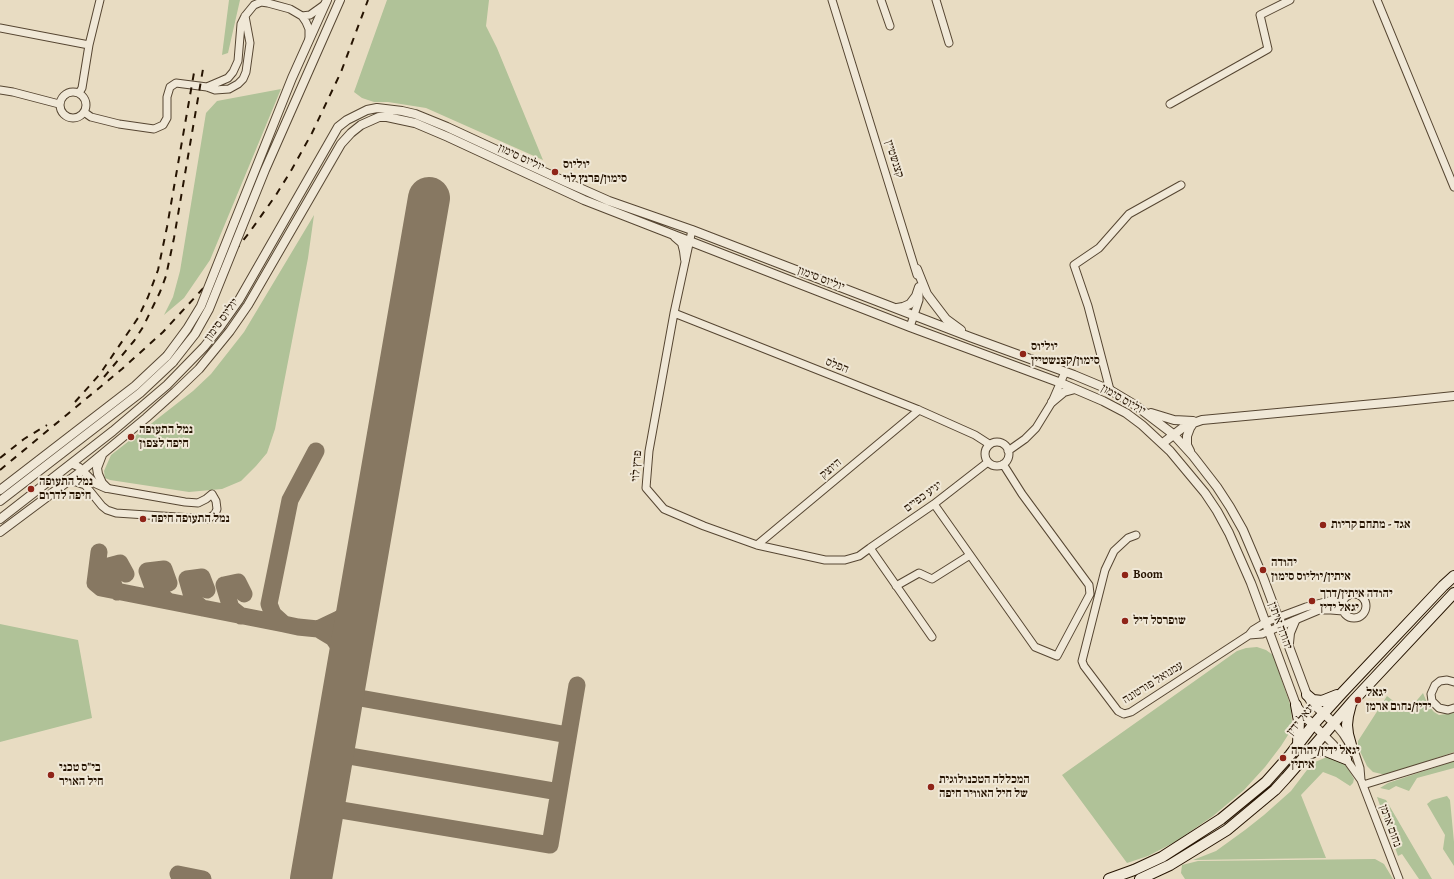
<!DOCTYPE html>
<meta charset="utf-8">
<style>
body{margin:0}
canvas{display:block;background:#e8dcc2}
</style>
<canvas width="1454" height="879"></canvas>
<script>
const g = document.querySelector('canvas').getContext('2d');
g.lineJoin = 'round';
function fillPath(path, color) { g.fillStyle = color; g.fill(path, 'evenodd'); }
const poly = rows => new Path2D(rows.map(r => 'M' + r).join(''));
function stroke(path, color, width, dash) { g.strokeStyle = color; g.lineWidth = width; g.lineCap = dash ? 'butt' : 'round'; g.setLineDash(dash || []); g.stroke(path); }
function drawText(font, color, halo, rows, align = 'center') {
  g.font = font + ' Alegreya,"Frank Ruhl Libre",serif'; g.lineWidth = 4; g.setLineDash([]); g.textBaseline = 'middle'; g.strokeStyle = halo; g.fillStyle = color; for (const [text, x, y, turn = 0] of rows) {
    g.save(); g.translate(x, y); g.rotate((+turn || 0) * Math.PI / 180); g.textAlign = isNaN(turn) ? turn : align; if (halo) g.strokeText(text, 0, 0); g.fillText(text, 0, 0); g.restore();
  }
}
const green = poly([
 [229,0,240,0,228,53,222,55],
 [387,0,489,0,486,26,497,48,543,160,426,108,388,102,374,102,362,98,354,92],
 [281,89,210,260,184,298,164,315,173,297,180,271,206,113,217,101],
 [314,215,308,258,275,429,267,453,256,466,241,481,222,489,189,492,110,480,105,478,104,471,111,455,193,391,211,374,244,332],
 [0,624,78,640,92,718,0,742],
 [1257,647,1266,650,1273,655,1291,707,1292,723,1288,735,1281,746,1265,767,1244,790,1213,816,1175,842,1148,856,1127,863,1062,775,1237,651,1246,648],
 [1423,693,1428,705,1434,712,1439,715,1454,713,1454,752,1386,775,1373,772,1367,766,1358,747,1358,741,1387,696,1407,712],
 [1327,757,1340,761,1347,767,1354,779,1353,783,1350,786,1336,777,1323,772,1301,795,1326,858,1193,860,1216,851,1245,830,1264,815,1291,791,1310,766,1315,762],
 [1454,761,1454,768,1417,778,1409,791,1396,786,1389,790,1380,788,1388,783],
 [1447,796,1450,800,1454,842,1454,866,1443,849,1445,835,1427,804,1432,800],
 [1377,797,1386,800,1432,879,1419,879,1402,854,1398,856],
 [1375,859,1384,864,1393,879,1185,879,1181,873,1182,865,1198,861]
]);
const taxiway = poly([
 [316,451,290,500,269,604,273,614,284,624,298,627,318,629,339,619,350,611,359,597],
 [99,552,95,583,101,588,284,624],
 [117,592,105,567,120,563,126,574],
 [168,601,154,590,147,571,164,569,169,583],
 [202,608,193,600,187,579,202,577,207,590],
 [241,616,231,608,224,585,238,582,244,594],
 [318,629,333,638,342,651,347,667],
 [343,695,568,735],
 [332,753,559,792],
 [323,807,550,845,577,685],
 [178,874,203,879]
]);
const runway = poly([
 [311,879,429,198]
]);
const minor = poly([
 [832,0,917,275],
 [881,0,890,26],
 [936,0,949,43],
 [1377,0,1454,187],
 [302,16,310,15,324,5],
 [0,28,89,45],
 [207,87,228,78,233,72,238,61,241,24,245,16,254,5,261,2,268,3,290,9,302,16,306,22,309,29,309,39],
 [0,90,13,92,59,104],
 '60 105a13 13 0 1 1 26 0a13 13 0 1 1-26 0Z',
 [79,93,82,88,89,45,100,0],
 [1170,104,1268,49,1260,15,1290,0],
 [84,112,91,117,119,124,154,129,163,125,167,118,167,97,170,87,176,83,207,87,215,90,229,89,238,84,243,79,246,72,250,43,245,16],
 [692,230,674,313,649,451,646,488,664,509,704,526,757,545,825,560,845,560,859,556,870,548,934,504,988,462],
 [674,313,919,410,975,435,989,444],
 [910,327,919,300,919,291],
 [1110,390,1088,306,1074,265,1099,248,1129,214,1181,185],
 '985 454a12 12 0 1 1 24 0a12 12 0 1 1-24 0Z',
 [1008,451,1025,439,1036,428,1052,402,1065,372],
 [68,481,76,482,85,485,102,506,107,510,116,513,208,519,215,514,217,509,216,501,212,494,206,499,198,503,185,502,105,488,96,484,79,467,72,464],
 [934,504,1035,647,1057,656,1090,594,1089,585,1022,494,1003,464],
 [1136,535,1128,538,1114,551,1105,570,1082,661,1084,666,1118,711,1124,714,1131,712,1249,635,1253,630,1266,622,1306,607,1348,596],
 [757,545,919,410],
 [870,548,932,637],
 [896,586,919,573,932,579,970,555],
 '1342 606a12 12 0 1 1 24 0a12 12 0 1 1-24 0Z',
 [1249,635,1262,634,1319,610,1331,610,1343,611],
 [1454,682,1447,680,1440,681,1435,685,1431,694,1432,701,1439,708,1448,710,1454,708],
 [1334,723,1343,734,1355,753,1360,768,1361,780,1399,879],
 [1324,735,1333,744,1346,759,1361,780],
 [1363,785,1454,757]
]);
const tertiary = poly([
 [234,223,292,78,327,0],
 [242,227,265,170,340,0],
 [675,237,682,243,684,251,685,259],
 [917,269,927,294,933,302,946,319,961,330],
 [897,308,903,307,910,304,916,296,919,287],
 [1052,402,1064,392,1075,389],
 [1151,413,1174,420,1193,421],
 [1163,443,1185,426,1202,420,1396,402,1454,396],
 [1190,451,1187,445,1187,436,1190,428,1194,422],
 [102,455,97,468,98,474,102,483,107,488],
 [0,490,135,386,167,356],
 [0,501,140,393,173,362],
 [0,519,113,431,167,385,204,347,220,327,239,300,338,127,347,120,367,110,377,108,402,111,415,114,447,127,566,182,609,201,692,230,970,337,1074,375,1110,390,1135,405,1173,434,1193,456,1217,487,1230,507,1243,530,1263,577,1307,695,1311,702,1334,723],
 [0,532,83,470,146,418,175,392,199,369,230,331,248,305,341,144,351,133,361,125,379,117,387,117,415,123,448,137,584,200,910,327,1061,383,1103,401,1126,413,1142,425,1170,451,1205,493,1217,511,1229,533,1251,583,1296,705,1305,717,1324,735],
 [1289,643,1290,633,1295,621]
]);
const secondary = poly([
 [1307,695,1313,700,1322,701,1337,695],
 [1296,705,1299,721,1298,744],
 [1351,745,1348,734,1347,725,1348,716,1351,704],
 [1307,755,1316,751,1326,751,1346,759],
 [1109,879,1134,870,1162,857,1221,819,1266,782,1290,755,1313,725,1342,693,1443,586,1454,576],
 [1140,879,1170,865,1227,830,1275,790,1286,778,1353,701,1454,593]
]);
const rail = poly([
 [104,377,134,341,143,327,160,292,166,276,174,238,203,69],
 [75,402,100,374,138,318,148,297,158,270,167,227,195,67],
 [0,458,24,439,47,425],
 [0,470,122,369,163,332,220,270,249,233,276,195,292,169,312,133,341,72,368,0]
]);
const tertiaryBridge = poly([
 [167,356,187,329,201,306,234,223],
 [173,362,195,334,209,309,242,227]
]);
const markers = [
 [555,172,4,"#8f2418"],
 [1023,354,4,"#8f2418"],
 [131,437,4,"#8f2418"],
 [31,489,4,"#8f2418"],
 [143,519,4,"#8f2418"],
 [1323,525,4,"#8f2418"],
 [1263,570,4,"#8f2418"],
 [1125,575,4,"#8f2418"],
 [1312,601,4,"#8f2418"],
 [1125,621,4,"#8f2418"],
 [1358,700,4,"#8f2418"],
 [1283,758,4,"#8f2418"],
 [51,775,4,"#8f2418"],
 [931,787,4,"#8f2418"]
];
const streetNames = [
 ["יוליוס סימון",521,158,25],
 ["קצנשטיין",894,159,72],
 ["יוליוס סימון",821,279,21],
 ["יוליוס סימון",222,320,-54],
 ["הפלס",837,366,22],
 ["יוליוס סימון",1123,400,30],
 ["פרץ לוי",637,466,-86],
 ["היוצק",831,469,-40],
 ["יגיע כפיים",923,497,-36],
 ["יהודה איתין",1280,626,70],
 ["עמנואל פורטונה",1153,683,-32],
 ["יגאל ידין",1301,720,-51],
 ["נחום ארמן",1390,826,70]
];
const poiNames = [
 ["יוליוס",563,165],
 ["סימון/פרנץ לוי",563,179],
 ["יוליוס",1031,347],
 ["סימון/קצנשטיין",1031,361],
 ["נמל התעופה",139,430],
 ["חיפה לצפון",139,444],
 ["נמל התעופה",39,482],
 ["חיפה לדרום",39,496],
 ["נמל התעופה חיפה",151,519],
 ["אגד - מתחם קריות",1331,525],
 ["יהודה",1271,563],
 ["איתין/יוליוס סימון",1271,577],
 ["Boom",1133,575],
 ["יהודה איתין/דרך",1320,594],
 ["יגאל ידין",1320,608],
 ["שופרסל דיל",1133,621],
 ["יגאל",1366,693],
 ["ידין/נחום ארמן",1366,707],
 ["יגאל ידין/יהודה",1291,751],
 ["איתין",1291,765],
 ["בי\"ס טכני",59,768],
 ["חיל האויר",59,782],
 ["המכללה הטכנולוגית",939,780],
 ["של חיל האוויר חיפה",939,794]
];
fillPath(green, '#b0c298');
stroke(taxiway, '#877862', 17);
stroke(runway, '#877862', 42);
stroke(minor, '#564632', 9);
stroke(tertiary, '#564632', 10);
stroke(secondary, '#261402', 12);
stroke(minor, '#f0e8d7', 7);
stroke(tertiary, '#f0e8d7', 8);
stroke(secondary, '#f0e8d7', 10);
stroke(rail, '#261402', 2, [7, 7]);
stroke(tertiaryBridge, '#564632', 10, []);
stroke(tertiaryBridge, '#f0e8d7', 8);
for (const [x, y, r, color] of markers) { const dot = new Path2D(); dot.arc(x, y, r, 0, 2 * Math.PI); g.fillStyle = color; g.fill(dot); stroke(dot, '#f0e8d7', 1.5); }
drawText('12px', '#261402', '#f0e8d7', streetNames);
drawText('bold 12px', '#261402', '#f0e8d7', poiNames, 'left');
</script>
